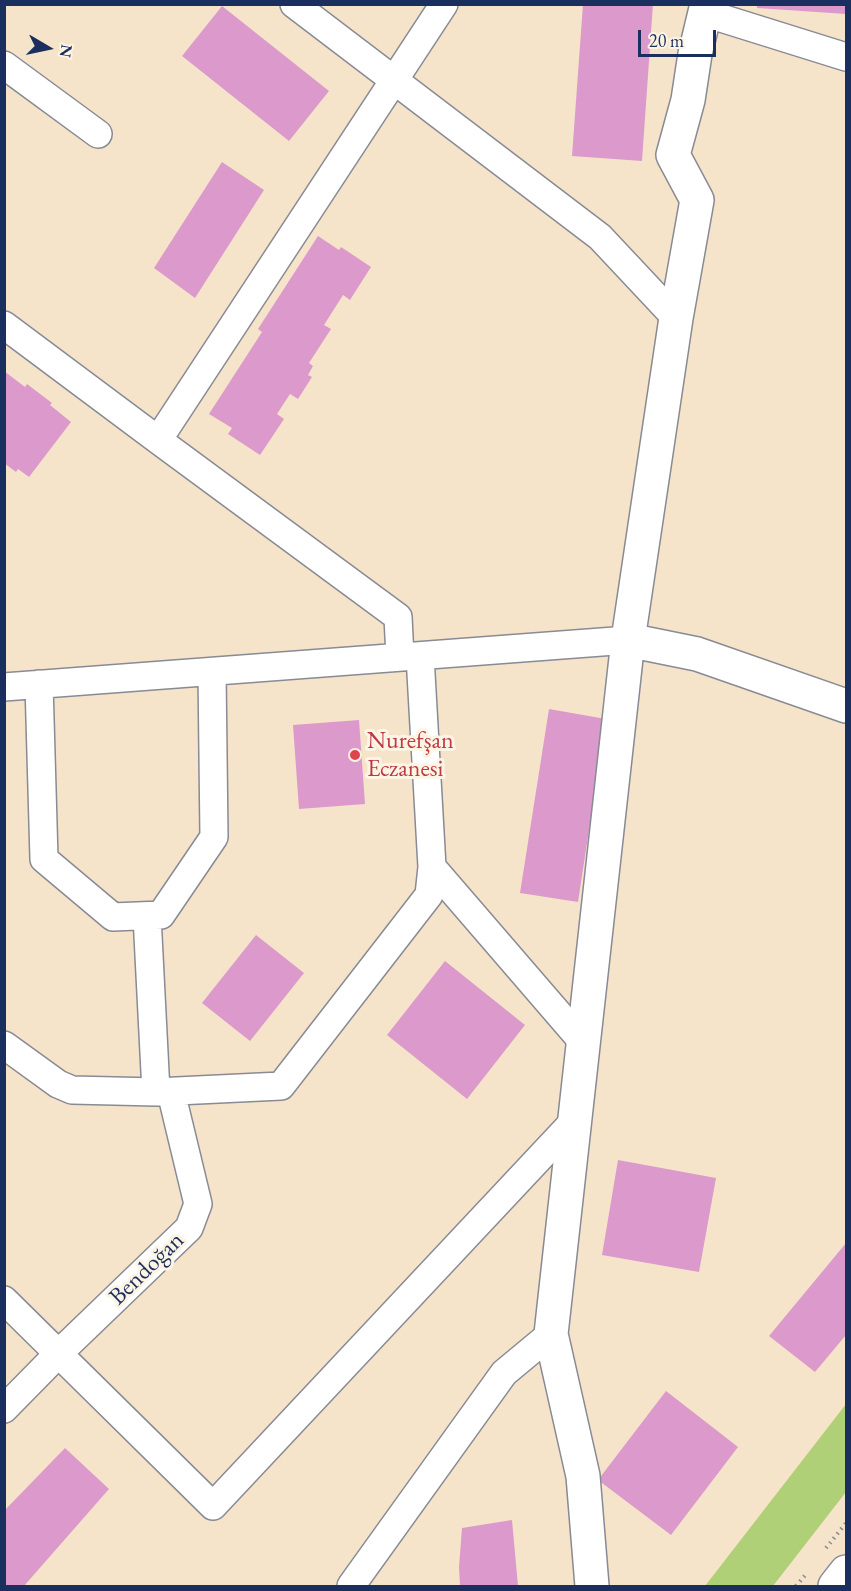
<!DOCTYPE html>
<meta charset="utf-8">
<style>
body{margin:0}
#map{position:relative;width:851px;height:1591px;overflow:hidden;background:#f6e4ca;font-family:"EB Garamond",serif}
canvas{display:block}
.frame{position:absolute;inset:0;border:6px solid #1b2f5e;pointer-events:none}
.north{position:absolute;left:18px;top:18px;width:60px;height:60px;-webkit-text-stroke:4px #fcf5e5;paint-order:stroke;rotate:99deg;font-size:16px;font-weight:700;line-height:24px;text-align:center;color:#1b2f5e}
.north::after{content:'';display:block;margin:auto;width:21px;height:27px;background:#1b2f5e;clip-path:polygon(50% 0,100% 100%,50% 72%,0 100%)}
.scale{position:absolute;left:638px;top:30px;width:78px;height:27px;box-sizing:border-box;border:3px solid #1b2f5e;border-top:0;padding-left:8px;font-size:18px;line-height:21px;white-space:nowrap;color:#1b2f5e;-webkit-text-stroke:4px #fcf5e5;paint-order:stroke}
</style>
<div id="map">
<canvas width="851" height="1591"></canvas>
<div class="frame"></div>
<div class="north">N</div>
<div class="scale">20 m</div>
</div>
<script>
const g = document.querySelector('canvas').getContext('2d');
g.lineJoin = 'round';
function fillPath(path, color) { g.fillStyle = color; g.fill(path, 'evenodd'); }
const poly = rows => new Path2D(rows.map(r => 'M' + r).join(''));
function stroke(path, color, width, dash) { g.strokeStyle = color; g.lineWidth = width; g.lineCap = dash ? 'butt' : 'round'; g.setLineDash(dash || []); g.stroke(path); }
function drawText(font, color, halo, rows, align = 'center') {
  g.font = font + ' "EB Garamond",serif'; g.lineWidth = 6; g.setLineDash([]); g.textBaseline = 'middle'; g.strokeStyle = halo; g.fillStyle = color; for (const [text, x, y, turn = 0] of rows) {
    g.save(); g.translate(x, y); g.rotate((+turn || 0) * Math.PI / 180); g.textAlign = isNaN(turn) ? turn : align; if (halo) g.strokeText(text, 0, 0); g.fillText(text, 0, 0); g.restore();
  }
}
const green = poly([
 [846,1404,846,1492,773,1586,705,1586]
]);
const building = poly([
 [583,4,653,4,642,161,572,156],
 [757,4,846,4,846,14,757,8],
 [222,6,329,91,289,141,182,56],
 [222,162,264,190,195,298,154,268],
 [318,236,339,250,341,247,371,267,350,300,343,295,324,325,331,329,309,363,313,366,308,375,312,377,298,399,290,394,277,414,284,419,260,455,228,434,232,428,209,414,262,332,258,329],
 [4,371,25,387,27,384,52,403,50,405,71,422,29,477,18,469,16,472,4,463],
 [549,709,606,719,578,902,520,893],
 [359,720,365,804,299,809,293,725],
 [256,935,304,973,250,1041,202,1003],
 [445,961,525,1025,467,1099,387,1035],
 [618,1160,716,1178,699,1272,602,1255],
 [846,1243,846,1335,815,1372,769,1336],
 [666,1391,738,1447,671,1535,598,1480],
 [65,1448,109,1489,24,1586,4,1586,4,1511],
 [512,1520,518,1586,460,1586,459,1567,462,1528]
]);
const path = poly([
 [826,1548,846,1523],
 [796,1586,807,1573]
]);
const minor = poly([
 [294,4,600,237,676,318],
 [705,13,846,57],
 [4,65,98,134],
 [4,325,158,440,398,617,400,657],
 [158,440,444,4],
 [39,684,44,859,113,917,161,915,214,837,212,672],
 [4,687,628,640],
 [432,867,582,1041],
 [147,916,156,1092],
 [4,1045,58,1084,72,1090,156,1092,281,1086,429,895,432,867,420,656],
 [4,1300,213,1506,576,1119],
 [4,1409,59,1353,189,1228,198,1204,171,1092],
 [351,1586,504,1373,551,1334]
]);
const tertiary = poly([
 [628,640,697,654,846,706],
 [592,1586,583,1476,551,1334,628,640,676,318,697,200,673,155,688,100,695,54,707,4]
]);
const secondary = poly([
 [835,1586,846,1572]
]);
const markers = [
 [355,755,6,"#e0444e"]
];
const healthNames = [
 ["Nurefşan",367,741],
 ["Eczanesi",367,769]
];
const streetNames = [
 ["Bendoğan",147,1269,-44]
];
fillPath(green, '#b0d077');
fillPath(building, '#db9acb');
stroke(minor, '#888a94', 30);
stroke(tertiary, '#888a94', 36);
stroke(secondary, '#888a94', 36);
stroke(path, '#888a94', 4, [1.5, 4.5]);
stroke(minor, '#fff', 27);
stroke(tertiary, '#fff', 33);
stroke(secondary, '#fff', 33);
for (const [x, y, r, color] of markers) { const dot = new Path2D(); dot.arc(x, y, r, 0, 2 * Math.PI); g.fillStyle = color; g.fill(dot); stroke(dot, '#fcf5e5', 2); }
drawText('24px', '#be3a42', '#fcf5e5', healthNames, 'left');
drawText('24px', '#1b2f5e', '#fcf5e5', streetNames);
</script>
